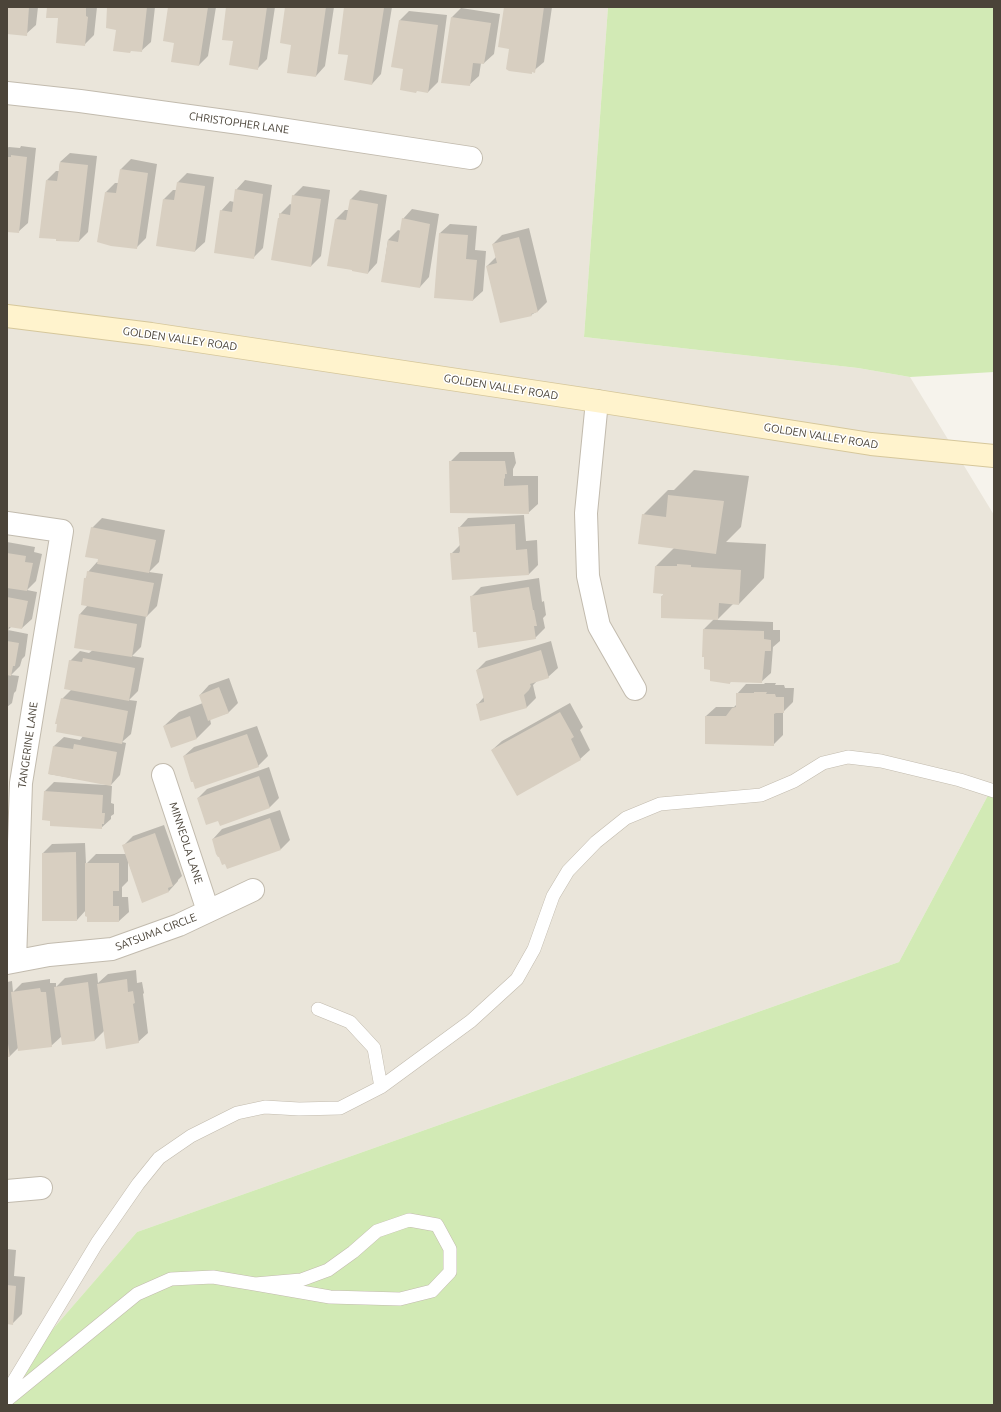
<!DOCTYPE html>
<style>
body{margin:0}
#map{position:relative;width:1001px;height:1412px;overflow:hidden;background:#f6f3ec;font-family:Ubuntu,sans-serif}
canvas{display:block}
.frame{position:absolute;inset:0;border:8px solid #4b4439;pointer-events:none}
</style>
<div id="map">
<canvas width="1001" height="1412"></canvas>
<div class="frame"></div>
</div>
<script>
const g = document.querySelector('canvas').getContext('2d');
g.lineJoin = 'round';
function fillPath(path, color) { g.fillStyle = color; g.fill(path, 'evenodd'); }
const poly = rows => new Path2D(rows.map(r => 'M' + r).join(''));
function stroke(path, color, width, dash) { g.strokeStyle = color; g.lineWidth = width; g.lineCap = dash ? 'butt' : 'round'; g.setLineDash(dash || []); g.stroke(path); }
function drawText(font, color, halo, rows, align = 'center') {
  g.font = font + ' Ubuntu,sans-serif'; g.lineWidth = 3; g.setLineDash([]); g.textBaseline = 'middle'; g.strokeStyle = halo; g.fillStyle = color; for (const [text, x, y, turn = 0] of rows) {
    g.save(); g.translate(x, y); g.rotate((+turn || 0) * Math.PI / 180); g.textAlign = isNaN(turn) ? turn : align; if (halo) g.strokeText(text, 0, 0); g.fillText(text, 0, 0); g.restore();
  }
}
const residential = poly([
 [7,7,608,7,584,337,858,368,910,377,994,515,994,784,899,962,137,1232,7,1382]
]);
const green = poly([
 [608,7,994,7,994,372,910,377,858,368,584,337],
 [994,784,994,1405,7,1405,7,1382,137,1232,899,962]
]);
const shadow = poly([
 [7,7,38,7,36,25,26,34,7,33],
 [48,7,97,7,94,35,84,45],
 [108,7,155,7,151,42,141,51,117,29],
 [169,7,216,7,208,56,199,65,175,42],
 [227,7,275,7,267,59,257,69,234,41],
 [286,7,334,7,325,66,316,76,292,44],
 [345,7,392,7,381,74,372,84,349,54],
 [505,7,552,7,544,62,531,73,510,48],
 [461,8,500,14,494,54,484,63,481,63,479,76,469,85,452,17],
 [409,11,447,15,438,82,428,92,404,68,400,20],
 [21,146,36,148,28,223,18,232,7,231,7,148,9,147,20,148],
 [70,153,97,156,88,232,79,241,47,180,56,171,59,171,60,162],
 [131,159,157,164,146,238,136,248,106,192,115,183,119,183,121,169],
 [187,173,214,177,205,242,195,251,157,245,164,199,173,190,177,190,178,182],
 [245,180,272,185,263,248,253,258,221,211,230,201,234,202,236,190],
 [303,186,330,190,321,256,311,266,279,218,280,214,290,204,292,205,293,196],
 [360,190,387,195,377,263,368,273,336,219,345,210,349,210,351,199],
 [412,209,439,214,429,277,420,287,382,281,388,240,398,230,401,231,403,219],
 [450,224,477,226,475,250,486,251,483,291,473,300,440,233],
 [529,228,547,302,538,311,531,315,487,266,496,257,493,244,502,235],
 [460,452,514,452,516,463,513,469,513,476,538,476,538,504,528,513,450,462],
 [694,470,749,476,741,527,726,542,766,544,764,578,739,604,734,603,717,620,773,622,773,630,780,630,780,641,773,647,771,673,761,682,731,681,730,683,704,629,714,619,662,596,666,593,654,592,656,566,674,548,643,515,668,490,674,490],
 [524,515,526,541,537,540,538,565,529,574,451,554,460,545,459,528,468,518],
 [102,518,165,530,159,562,149,572,163,574,157,606,147,616,146,616,141,647,132,656,144,658,138,691,129,700,137,701,131,734,122,742,126,743,120,775,110,786,112,786,111,803,114,804,114,814,111,816,111,819,101,828,44,792,54,782,106,785,106,784,49,774,54,746,64,737,80,740,83,736,62,699,71,690,70,661,80,651,89,653,93,650,80,614,88,605,85,579,87,576,88,572,97,562,99,562,99,559,92,528],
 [7,542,35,547,34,552,42,554,36,581,27,590,37,592,32,619,22,628,12,626,8,630,28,634,25,656,22,659,20,666,11,675,19,676,16,691,14,693,12,703,7,707],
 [539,578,542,602,544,601,546,615,543,618,545,628,535,638,471,597,481,587],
 [551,641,558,668,548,677,538,680,533,685,536,698,527,707,481,720,477,705,484,697,477,670,486,661],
 [229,678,238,703,228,713,210,719,211,724,197,738,172,747,164,726,179,712,203,703,200,695,209,685],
 [765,683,776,683,775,685,784,685,785,688,794,688,793,702,783,712,783,735,773,745,706,716,716,707,734,707,737,704,737,694,746,684,764,684],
 [570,703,583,727,580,730,590,750,580,759,492,750,502,741],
 [257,726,268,756,258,766,184,756,194,747],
 [269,767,279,798,270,807,219,820,198,798,207,789],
 [280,810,290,840,281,849,226,863,213,839,222,829],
 [164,825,182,876,178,880,178,881,169,891,143,901,128,861,128,881,122,887,122,897,128,897,129,912,119,921,88,921,86,910,77,920,43,853,52,844,85,843,86,864,96,854,127,854,124,845,133,836],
 [136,970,137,983,142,982,144,993,143,994,148,1033,138,1042,104,1031,95,1040,63,1044,62,1036,51,1046,19,1047,10,1056,7,1056,7,982,12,981,13,992,22,983,50,979,50,983,56,983,56,987,65,978,97,973,98,983,108,974],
 [7,1249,16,1250,14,1276,25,1277,22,1314,12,1324,7,1323]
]);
const building = poly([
 [7,7,29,7,27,36,7,34],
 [47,7,86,7,86,16,88,17,85,46,56,43,58,18,46,18],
 [107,7,147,7,142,52,131,51,130,53,113,51,116,30,106,28],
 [168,7,208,7,199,66,171,62,174,43,163,41],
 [226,7,267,7,258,70,229,65,233,41,222,40],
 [285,7,326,7,316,77,287,73,291,45,280,43],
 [344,7,374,7,384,8,372,85,344,80,348,55,338,54],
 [504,7,544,7,535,73,532,72,532,74,509,71,506,69,509,49,498,47],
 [451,17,491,23,484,64,473,63,470,86,441,83],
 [399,20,438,25,428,93,417,91,416,93,400,90,403,69,391,67],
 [11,155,27,157,19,233,7,232,7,157,11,157],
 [60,162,88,165,79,242,56,241,56,239,39,238,46,180,57,181],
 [120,169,148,173,137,249,111,246,97,242,105,192,116,193],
 [177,182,205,186,195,252,156,246,163,199,174,200],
 [235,189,263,194,254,259,214,253,220,210,232,212],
 [292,195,321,199,311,267,271,260,278,218,279,218,279,213,290,215],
 [350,199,378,204,368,274,352,271,352,270,327,266,335,219,346,220],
 [402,218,430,224,420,288,381,282,388,240,398,242],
 [439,233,468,235,466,259,477,260,473,301,434,298],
 [519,237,538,312,531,314,532,316,500,323,486,266,497,263,492,244],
 [449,461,505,461,507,474,505,474,505,478,504,479,504,486,528,485,529,514,450,513],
 [668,495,724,501,716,554,638,544,642,514,666,517],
 [515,524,516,550,527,549,529,575,452,580,450,553,459,553,460,551,458,527],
 [91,527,156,540,149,573,97,564,98,559,85,557],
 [7,553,26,556,25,562,33,563,27,591,7,588],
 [677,564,691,565,691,567,741,570,739,605,719,603,718,620,661,618,661,596,663,596,663,594,653,593,655,566,677,566],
 [87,571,154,583,147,617,81,605,84,578,86,578],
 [529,587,533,610,534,610,537,626,534,626,536,639,478,648,476,632,473,632,470,596],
 [7,597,28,601,22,629,9,627,8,632,7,631],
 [79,614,137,624,132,657,74,648],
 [703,629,764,631,764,639,771,640,771,651,765,651,762,683,730,682,730,684,710,681,710,670,704,669,704,657,702,657],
 [7,641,19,643,15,666,13,666,11,676,7,675],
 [541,650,549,678,530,684,531,686,529,690,524,695,527,708,480,721,476,704,484,702,484,700,476,670],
 [83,658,135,668,129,701,64,689,69,660,82,662],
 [219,687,229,713,208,721,199,695],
 [754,692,767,692,766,694,775,694,776,697,784,697,784,713,776,713,774,714,774,746,705,744,705,716,726,716,732,708,736,707,736,693,754,693],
 [61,698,128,711,122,744,56,732,57,724,55,724],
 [560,712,574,737,571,739,581,760,517,796,491,750],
 [190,716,197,739,171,748,163,726],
 [247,734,259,767,195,789,193,782,191,782,183,756],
 [74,744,117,752,111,786,48,774,53,746,73,749],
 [259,776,270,808,220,826,218,821,206,825,197,798],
 [44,791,103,795,102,813,105,813,104,824,102,824,102,829,50,826,50,821,42,820],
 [270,818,281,850,227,869,225,864,222,865,219,857,218,857,216,854,212,839],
 [155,833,173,886,168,888,169,892,142,903,122,845],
 [76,852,77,921,42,921,42,853],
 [85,863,119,863,119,891,113,891,113,906,119,906,119,922,87,922,87,917,85,916],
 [127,979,128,992,133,991,135,1003,133,1004,139,1043,106,1049,97,984],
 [88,982,95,1041,62,1045,54,987],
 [40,988,41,992,46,992,52,1047,18,1051,11,992],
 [7,1037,10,1057,7,1057],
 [7,1285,16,1286,13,1325,7,1324]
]);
const lane = poly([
 [318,1009,350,1022,374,1048,381,1087],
 [7,1392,97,1243,138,1184,159,1158,191,1136,237,1113,265,1107,299,1109,340,1108,381,1087,471,1021,517,979,534,949,553,896,568,871,596,842,626,818,660,804,761,795,794,781,823,763,848,757,881,761,960,780,994,791],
 [7,1400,137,1294,171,1279,213,1277,255,1284,330,1297,400,1299,432,1291,450,1272,450,1249,437,1225,409,1220,377,1231,353,1252,328,1270,301,1280,255,1284]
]);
const street = poly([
 [7,93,80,101,247,124,471,158],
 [597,401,586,513,588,576,599,626,635,689],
 [7,523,62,531,21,783,15,961],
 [163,775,208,911],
 [7,963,49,955,112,949,179,925,253,890],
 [7,1191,41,1188]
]);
const secondary = poly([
 [7,316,151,334,597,401,871,444,994,456]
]);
const streetNames = [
 ["CHRISTOPHER LANE",239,123,8],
 ["GOLDEN VALLEY ROAD",180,339,8],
 ["GOLDEN VALLEY ROAD",501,387,9],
 ["GOLDEN VALLEY ROAD",821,436,9],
 ["TANGERINE LANE",28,745,-82],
 ["MINNEOLA LANE",186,843,72],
 ["SATSUMA CIRCLE",156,932,-21]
];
fillPath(residential, '#eae5da');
fillPath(green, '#d2eab5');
fillPath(shadow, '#0003');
fillPath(building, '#d8cfc1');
stroke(lane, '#c2bbae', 14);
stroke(street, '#c2bbae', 24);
stroke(secondary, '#d6c79b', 24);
stroke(lane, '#fff', 13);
stroke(street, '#fff', 22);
stroke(secondary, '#fff3cd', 22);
drawText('11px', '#4b4439', '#fff', streetNames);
</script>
